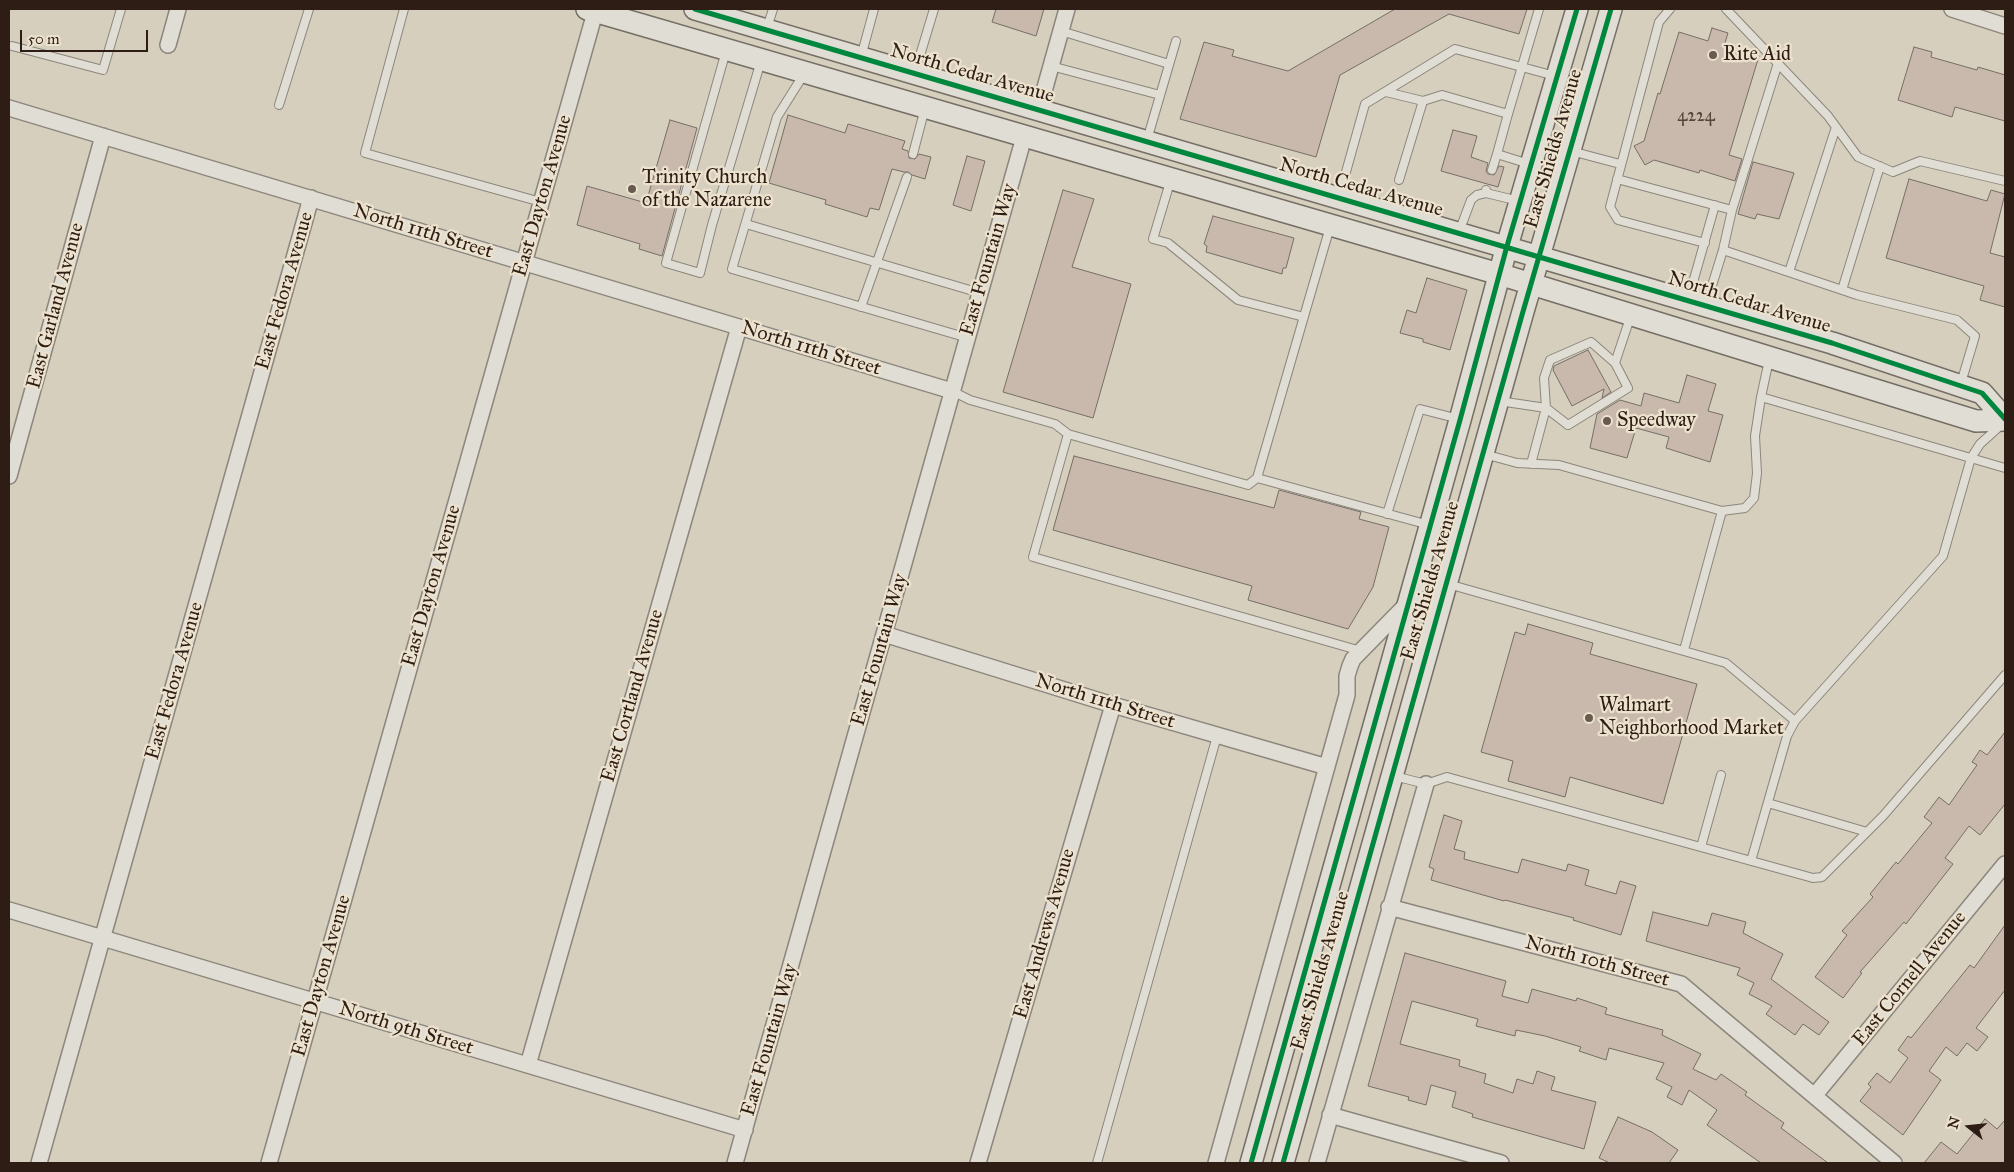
<!DOCTYPE html>
<style>
body{margin:0}
#map{position:relative;width:2014px;height:1172px;overflow:hidden;background:#d6cfbe;font-family:"IM FELL Great Primer",serif}
canvas{display:block}
.frame{position:absolute;inset:0;border:10px solid #2d1d14;pointer-events:none}
.north{position:absolute;left:1944px;top:1102px;width:50px;height:50px;-webkit-text-stroke:4px #ece2ce;paint-order:stroke;rotate:286deg;font-size:14px;font-weight:700;line-height:20px;text-align:center;color:#2d1d14}
.north::after{content:'';display:block;margin:auto;width:18px;height:22px;background:#2d1d14;clip-path:polygon(50% 0,100% 100%,50% 72%,0 100%)}
.scale{position:absolute;left:20px;top:30px;width:128px;height:22px;box-sizing:border-box;border:2px solid #2d1d14;border-top:0;padding-left:6px;font-size:15px;line-height:18px;white-space:nowrap;color:#2d1d14;-webkit-text-stroke:4px #ece2ce;paint-order:stroke}
</style>
<div id="map">
<canvas width="2014" height="1172"></canvas>
<div class="frame"></div>
<div class="north">N</div>
<div class="scale">50 m</div>
</div>
<script>
const g = document.querySelector('canvas').getContext('2d');
g.lineJoin = 'round';
function fillPath(path, color) { g.fillStyle = color; g.fill(path, 'evenodd'); }
const poly = rows => new Path2D(rows.map(r => 'M' + r).join(''));
function stroke(path, color, width, dash) { g.strokeStyle = color; g.lineWidth = width; g.lineCap = dash ? 'butt' : 'round'; g.setLineDash(dash || []); g.stroke(path); }
function drawText(font, color, halo, rows, align = 'center') {
  g.font = font + ' "IM FELL Great Primer",serif'; g.lineWidth = 4.5; g.setLineDash([]); g.textBaseline = 'middle'; g.strokeStyle = halo; g.fillStyle = color; for (const [text, x, y, turn = 0] of rows) {
    g.save(); g.translate(x, y); g.rotate((+turn || 0) * Math.PI / 180); g.textAlign = isNaN(turn) ? turn : align; if (halo) g.strokeText(text, 0, 0); g.fillText(text, 0, 0); g.restore();
  }
}
const building = poly([
 [996,9,1044,9,1036,36,992,22,996,9],
 [1395,9,1527,9,1519,34,1449,14,1340,75,1316,157,1180,119,1204,42,1234,50,1232,56,1288,71,1395,9],
 [1712,28,1728,33,1724,46,1759,56,1729,155,1742,159,1735,181,1700,170,1699,173,1654,160,1645,165,1634,146,1644,141,1658,93,1660,94,1679,32,1708,41,1712,28],
 [1914,47,1932,52,1931,57,1977,70,1978,67,2005,75,2005,121,1955,107,1952,117,1898,100,1914,47],
 [788,115,845,133,848,124,905,141,902,149,908,151,909,158,915,159,919,154,931,157,925,179,912,175,908,172,904,172,892,169,879,210,870,208,867,217,825,204,826,200,769,183,788,115],
 [670,120,697,128,662,256,639,249,640,244,577,225,587,186,646,203,670,120],
 [1453,130,1477,136,1471,157,1488,163,1486,171,1488,174,1494,175,1499,166,1504,167,1498,187,1441,171,1453,130],
 [967,156,985,161,971,211,953,205,967,156],
 [1753,162,1794,173,1779,219,1757,214,1755,219,1738,214,1753,162],
 [1909,179,1987,201,1991,190,2005,194,1990,253,2005,257,2005,307,1980,300,1984,286,1886,258,1909,179],
 [1063,190,1094,199,1072,267,1131,284,1093,418,1003,392,1063,190],
 [1213,216,1294,238,1286,268,1283,268,1282,274,1206,252,1207,246,1204,244,1213,216],
 [1427,278,1467,290,1450,350,1423,342,1423,339,1400,333,1407,310,1416,313,1427,278],
 [1588,350,1611,392,1602,398,1604,389,1572,406,1553,370,1554,366,1588,350],
 [1687,375,1716,384,1708,411,1723,415,1710,462,1666,448,1669,437,1636,428,1627,458,1590,448,1597,414,1620,400,1641,406,1644,393,1679,403,1687,375],
 [1074,456,1274,508,1279,490,1361,512,1359,519,1389,527,1373,587,1348,629,1248,600,1252,586,1053,530,1074,456],
 [1528,624,1593,643,1590,654,1697,684,1663,804,1570,777,1565,797,1508,781,1513,761,1481,752,1515,632,1525,635,1528,624],
 [2005,732,2005,804,1980,835,1969,826,1945,858,1953,864,1906,924,1904,922,1860,972,1862,973,1843,998,1815,977,1847,935,1842,931,1873,897,1870,894,1896,862,1898,864,1932,823,1924,817,1939,797,1949,805,1977,765,1972,762,1980,750,1987,755,2005,732],
 [1444,815,1462,821,1454,849,1465,852,1464,859,1518,873,1522,859,1566,871,1568,864,1589,870,1585,885,1616,894,1620,881,1636,886,1621,935,1573,920,1574,918,1505,900,1504,901,1431,880,1434,869,1429,867,1444,815],
 [1653,912,1708,926,1712,913,1746,922,1743,933,1783,954,1771,979,1829,1022,1819,1035,1803,1024,1795,1035,1766,1014,1772,1006,1749,994,1754,983,1737,975,1740,968,1646,941,1653,912],
 [2005,925,2005,990,1976,1028,1988,1037,1977,1051,1967,1043,1957,1056,1946,1047,1929,1071,1941,1080,1903,1135,1860,1101,1871,1087,1868,1084,1877,1073,1890,1083,1908,1058,1898,1050,1908,1036,1911,1038,1970,965,1974,968,2005,925],
 [1405,953,1506,981,1502,996,1528,1003,1532,989,1576,1001,1577,998,1607,1008,1605,1014,1663,1030,1662,1035,1701,1054,1693,1069,1716,1080,1721,1074,1747,1092,1745,1095,1784,1123,1781,1128,1828,1163,1761,1163,1707,1125,1717,1110,1689,1090,1682,1105,1667,1097,1672,1087,1656,1079,1664,1063,1609,1048,1606,1060,1579,1051,1581,1047,1545,1036,1516,1030,1515,1036,1476,1026,1478,1019,1412,1001,1400,1044,1460,1060,1459,1066,1486,1074,1484,1083,1513,1093,1517,1079,1533,1084,1537,1071,1555,1077,1551,1090,1596,1102,1584,1149,1472,1117,1473,1114,1452,1107,1456,1092,1431,1085,1426,1105,1408,1100,1409,1097,1368,1086,1405,953],
 [1618,1117,1652,1132,1678,1150,1669,1163,1610,1163,1599,1158,1618,1117],
 [1985,1119,1997,1129,2005,1120,2005,1163,1924,1163,1941,1142,1957,1154,1985,1119]
]);
const service = poly([
 [404,9,365,153,541,202],
 [1670,9,1659,22,1610,207,1618,220,1705,243],
 [1726,9,1828,116,1858,157,1893,172,1920,161,2005,181],
 [767,28,773,9],
 [1061,31,1169,64],
 [12,46,103,70,121,9],
 [726,51,666,263,700,273,712,225,761,61],
 [861,57,874,9],
 [1051,66,1160,95],
 [915,72,934,9],
 [804,74,777,117,732,269,968,338],
 [1386,92,1423,101,1399,180],
 [1423,101,1442,95,1508,114,1539,9],
 [279,105,309,9],
 [1508,114,1497,154,1529,164],
 [1147,140,1176,41],
 [1571,151,1620,164],
 [913,154,925,108],
 [1492,170,1497,154],
 [1171,179,1153,239,1168,243,1238,300,1304,317],
 [1617,179,1732,210],
 [1486,190,1486,193,1519,201],
 [1339,197,1365,104,1455,49,1555,76],
 [746,224,980,293],
 [1459,232,1471,200,1477,195,1486,193],
 [1723,250,1857,295,1957,320,1975,336,1961,383],
 [1789,272,1836,127],
 [1842,290,1880,166],
 [1688,300,1715,205],
 [1706,305,1723,250,1732,210,1778,63],
 [861,307,907,177],
 [952,391,970,400,1055,424,1068,434,1248,485,1257,478,1330,227],
 [1761,397,2005,468],
 [1499,401,1546,408,1568,425,1628,388,1615,363,1631,315],
 [1068,434,1033,557,1361,651],
 [1484,454,1517,463,1559,465,1722,511],
 [1531,464,1546,408,1544,378,1550,360,1591,342,1615,363],
 [1257,478,1429,525],
 [1387,514,1420,409,1459,419],
 [1448,584,1726,663,1795,721],
 [1684,650,1722,511,1745,508,1754,498,1757,473,1755,436,1761,397,1769,360],
 [1394,776,1426,784,1447,777,1813,878,1822,877,1883,816,2005,675],
 [1768,803,1867,832],
 [1701,847,1721,775],
 [1751,861,1787,736,1795,721,1943,556,1971,458,1980,444,2001,425],
 [1097,1163,1217,736]
]);
const minor = poly([
 [1952,9,2005,26],
 [168,45,178,9],
 [9,108,952,391],
 [1039,109,1067,9],
 [9,476,103,136],
 [884,634,1113,705,1327,767],
 [1389,907,1681,984,1894,1163],
 [9,910,745,1130],
 [528,1065,739,327],
 [1815,1095,2005,864],
 [1330,1115,1501,1163],
 [39,1163,311,198],
 [269,1163,596,9],
 [735,1163,1024,137],
 [978,1163,1113,705],
 [1216,1163,1347,695,1347,676,1350,666,1353,659,1408,603],
 [1317,1163,1426,784]
]);
const secondary = poly([
 [587,9,1499,274,1976,421,2005,420],
 [695,9,1832,343,1982,393,2005,419],
 [1251,1163,1460,420,1507,246,1577,9],
 [1283,1163,1522,315,1611,9]
]);
const cycleway = poly([
 [695,9,1832,343,1982,393,2005,419],
 [1251,1163,1460,420,1507,246,1577,9],
 [1283,1163,1522,315,1611,9]
]);
const markers = [
 [1713,55,5,"#685b50"],
 [632,189,5,"#685b50"],
 [1607,421,5,"#685b50"],
 [1589,718,5,"#685b50"]
];
const numberNames = [
 ["4224",1696,117]
];
const poiNames = [
 ["Rite Aid",1723,55],
 ["Trinity Church",642,178],
 ["of the Nazarene",642,201],
 ["Speedway",1617,421],
 ["Walmart",1599,706],
 ["Neighborhood Market",1599,729]
];
const streetNames = [
 ["North Cedar Avenue",972,74,16],
 ["East Shields Avenue",1554,149,-74],
 ["North Cedar Avenue",1361,188,16],
 ["East Dayton Avenue",543,196,-74],
 ["North 11th Street",423,232,17],
 ["East Fountain Way",989,260,-74],
 ["East Fedora Avenue",285,291,-74],
 ["North Cedar Avenue",1749,303,17],
 ["East Garland Avenue",56,306,-75],
 ["North 11th Street",811,349,17],
 ["East Shields Avenue",1431,581,-74],
 ["East Dayton Avenue",432,586,-74],
 ["East Fountain Way",880,650,-74],
 ["East Fedora Avenue",175,681,-74],
 ["East Cortland Avenue",633,696,-74],
 ["North 11th Street",1105,702,17],
 ["East Andrews Avenue",1045,934,-74],
 ["North 10th Street",1597,962,15],
 ["East Shields Avenue",1321,971,-74],
 ["East Dayton Avenue",322,976,-74],
 ["East Cornell Avenue",1910,979,-51],
 ["North 9th Street",406,1029,17],
 ["East Fountain Way",770,1040,-74]
];
fillPath(building, '#c9b9ad');
stroke(building, '#756e65', 1);
stroke(service, '#8c867c', 10);
stroke(minor, '#8c867c', 18);
stroke(secondary, '#756e65', 24);
stroke(service, '#e0ddd4', 8);
stroke(minor, '#e0ddd4', 15);
stroke(secondary, '#e0ddd4', 21);
stroke(cycleway, '#00873e', 5);
for (const [x, y, r, color] of markers) { const dot = new Path2D(); dot.arc(x, y, r, 0, 2 * Math.PI); g.fillStyle = color; g.fill(dot); stroke(dot, '#ece2ce', 2); }
drawText('18px', '#55453b', null, numberNames);
drawText('20px', '#2d1d14', '#ece2ce', poiNames, 'left');
drawText('20px', '#2d1d14', '#ece2ce', streetNames);
</script>
